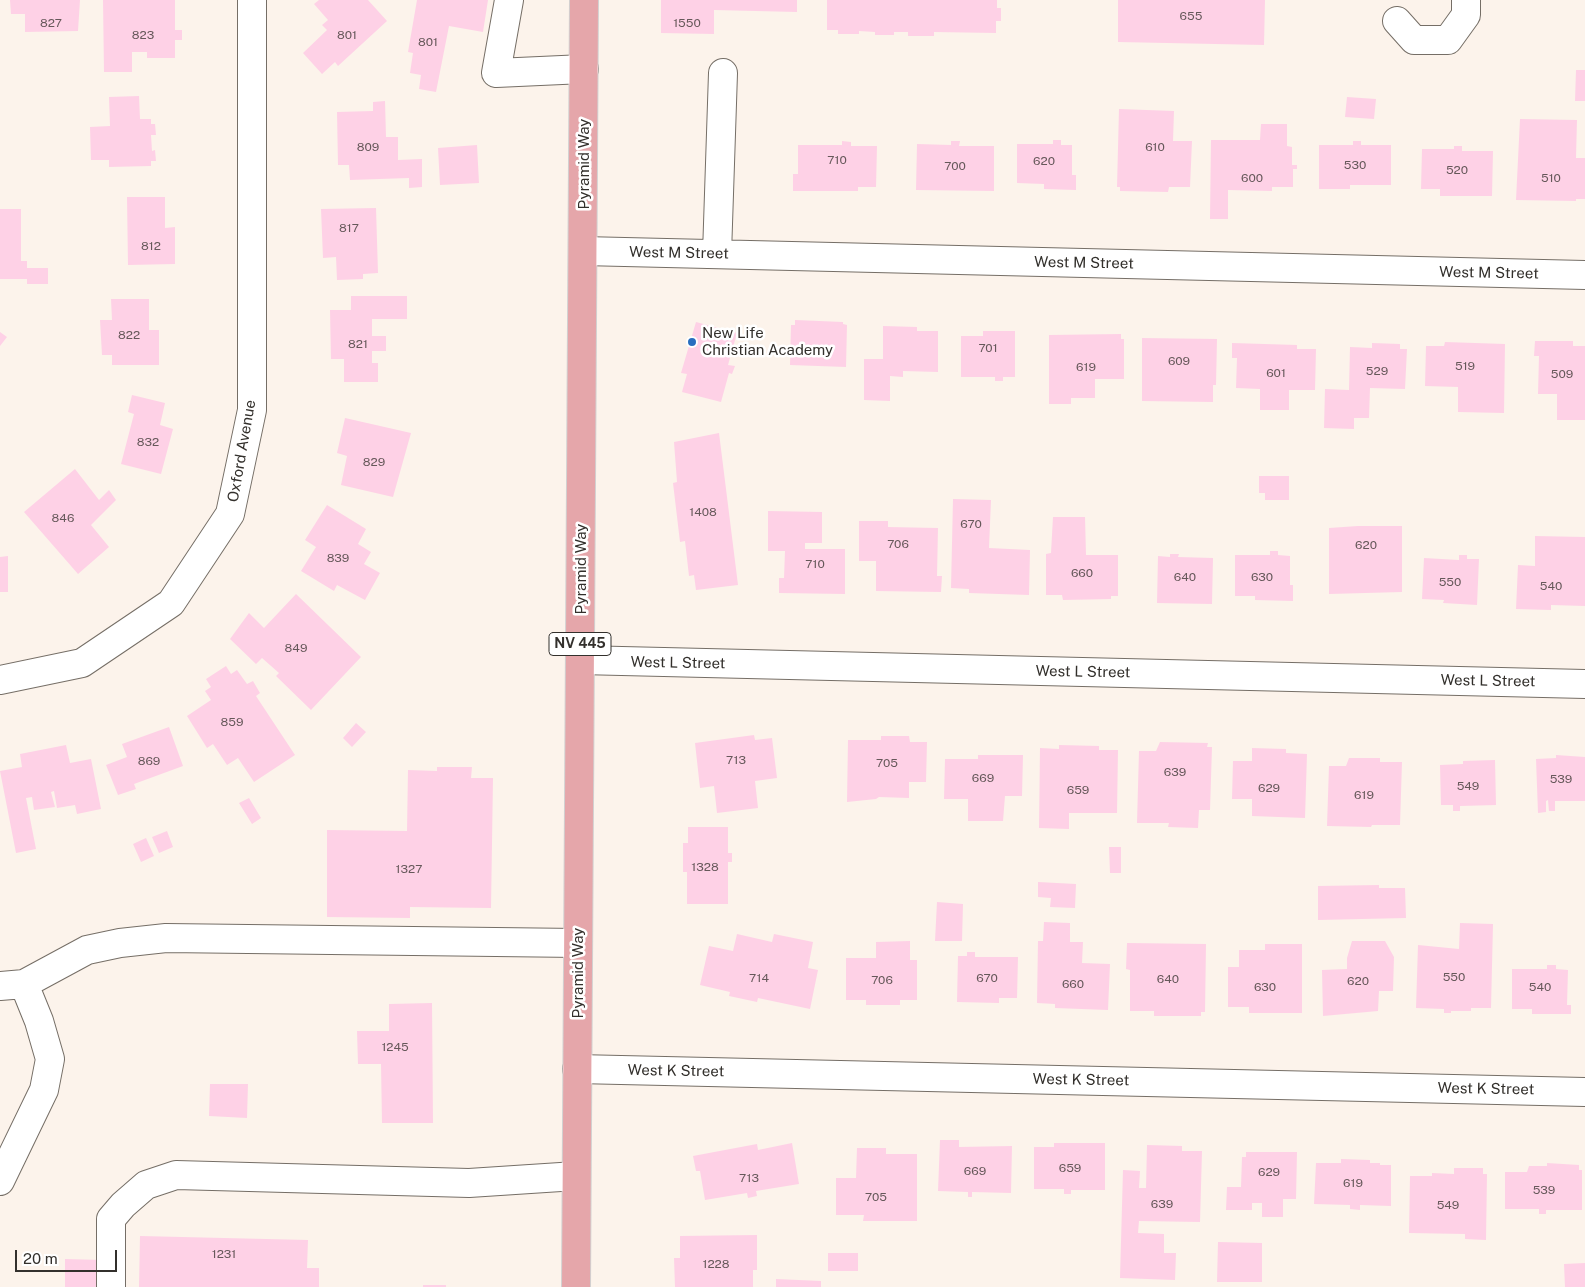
<!DOCTYPE html>
<style>
body{margin:0}
#map{position:relative;width:1585px;height:1287px;overflow:hidden;background:#fcf3eb;font-family:"Public Sans",sans-serif}
canvas{display:block}
.scale{position:absolute;left:15px;top:1250px;width:102px;height:22px;box-sizing:border-box;border:2px solid #33302c;border-top:0;padding-left:6px;font-size:15px;line-height:18px;white-space:nowrap;color:#33302c;-webkit-text-stroke:4px #fff;paint-order:stroke}
</style>
<div id="map">
<canvas width="1585" height="1287"></canvas>
<div class="scale">20 m</div>
</div>
<script>
const g = document.querySelector('canvas').getContext('2d');
g.lineJoin = 'round';
function fillPath(path, color) { g.fillStyle = color; g.fill(path, 'evenodd'); }
const poly = rows => new Path2D(rows.map(r => 'M' + r).join(''));
function stroke(path, color, width, dash) { g.strokeStyle = color; g.lineWidth = width; g.lineCap = dash ? 'butt' : 'round'; g.setLineDash(dash || []); g.stroke(path); }
function drawText(font, color, halo, rows, align = 'center') {
  g.font = font + ' "Public Sans",sans-serif'; g.lineWidth = 5; g.setLineDash([]); g.textBaseline = 'middle'; g.strokeStyle = halo; g.fillStyle = color; for (const [text, x, y, turn = 0] of rows) {
    g.save(); g.translate(x, y); g.rotate((+turn || 0) * Math.PI / 180); g.textAlign = isNaN(turn) ? turn : align; if (halo) g.strokeText(text, 0, 0); g.fillText(text, 0, 0); g.restore();
  }
}
const building = poly([
 [10,0,80,0,78,31,25,32,25,14,11,14],
 [103,0,175,0,175,30,182,30,182,40,175,40,175,58,147,58,147,52,132,52,132,72,104,72],
 [319,0,368,0,387,21,338,66,335,62,322,74,303,53,327,30,322,25,328,20,314,4],
 [417,0,488,0,483,32,449,26,436,92,419,89,421,75,410,73,413,53,408,52],
 [661,0,797,0,797,12,714,10,714,34,661,33],
 [827,0,997,0,997,8,1001,8,1001,21,996,21,996,33,934,32,934,36,908,36,908,32,894,32,894,35,875,35,875,32,859,31,859,34,838,34,838,30,827,30],
 [1118,0,1265,0,1264,45,1118,42],
 [1576,70,1585,70,1585,101,1575,101],
 [139,96,140,119,151,119,151,124,155,124,156,135,151,135,152,151,155,150,156,161,151,161,151,166,109,167,109,160,91,160,90,127,110,126,109,97],
 [1347,97,1376,99,1374,119,1345,117],
 [385,101,386,137,398,137,398,160,422,159,422,187,409,188,409,178,350,180,349,165,338,165,337,112,373,111,373,102],
 [1119,109,1174,111,1173,141,1192,141,1190,187,1169,187,1168,192,1120,191,1120,187,1117,187],
 [1520,119,1577,120,1576,158,1585,158,1585,199,1576,199,1576,201,1516,200],
 [1261,124,1287,124,1287,146,1292,147,1292,165,1297,165,1297,169,1293,169,1293,187,1272,187,1272,191,1228,190,1228,219,1210,219,1211,140,1260,140],
 [1053,140,1061,140,1061,145,1072,145,1072,175,1076,175,1076,190,1044,189,1044,184,1017,183,1017,144,1053,144],
 [842,141,851,142,851,146,877,146,876,187,858,187,858,191,793,191,793,174,798,174,798,145,842,145],
 [951,141,960,141,959,146,994,146,994,191,916,190,917,144,951,145],
 [1353,141,1361,141,1361,145,1391,145,1391,185,1350,185,1350,189,1319,189,1319,145,1353,145],
 [477,145,479,183,440,185,438,148],
 [1454,146,1462,146,1462,151,1493,151,1492,196,1440,196,1440,189,1421,189,1422,149,1454,149],
 [127,197,165,197,165,228,175,227,175,264,128,265],
 [376,208,378,273,363,274,363,279,337,280,336,257,323,258,321,209],
 [0,209,21,209,21,261,27,261,27,268,48,268,48,284,27,284,27,279,0,279],
 [351,296,407,296,407,319,372,319,372,336,386,336,386,351,372,351,372,363,378,363,378,382,344,382,344,359,331,359,330,310,351,310],
 [111,299,149,299,149,330,159,330,159,365,112,365,112,355,102,355,100,320,112,320],
 [795,320,843,322,843,324,847,325,846,367,790,365,791,325,795,325],
 [696,322,737,333,728,365,735,366,732,374,729,373,721,402,682,392,687,374,681,373],
 [883,326,917,327,917,331,938,331,938,372,903,371,903,377,890,376,890,401,864,400,864,359,883,359],
 [983,331,1015,331,1015,377,1003,377,1003,381,995,381,995,377,961,377,961,336,983,336],
 [0,332,7,337,0,346],
 [1121,334,1121,339,1124,339,1124,379,1095,379,1095,398,1071,398,1071,404,1049,404,1049,335],
 [1142,338,1217,339,1216,385,1213,385,1213,402,1142,401],
 [1535,341,1573,341,1573,346,1585,346,1585,420,1557,420,1557,394,1538,394,1539,356,1534,356],
 [1445,342,1505,344,1504,413,1458,412,1458,387,1425,386,1426,346,1444,346],
 [1232,343,1297,345,1297,349,1316,349,1315,390,1289,390,1289,410,1260,410,1260,389,1236,388,1237,358,1232,358],
 [1372,343,1400,344,1400,349,1407,349,1405,389,1370,388,1369,418,1354,418,1354,429,1324,428,1325,389,1349,390,1350,347,1372,348],
 [132,395,165,403,160,425,173,429,161,474,121,464,134,414,128,412],
 [345,418,411,433,393,497,341,485,347,456,337,453],
 [719,433,738,585,696,590,694,575,689,576,685,541,680,542,673,483,677,482,674,442],
 [75,469,99,500,109,490,116,500,91,525,109,547,78,574,24,512],
 [1259,476,1289,476,1289,500,1265,500,1265,493,1259,493],
 [953,499,991,500,989,548,1030,550,1029,595,969,593,969,589,951,588],
 [327,505,366,529,358,544,371,552,364,564,380,573,365,600,337,585,334,591,301,571,316,547,305,540],
 [768,511,822,512,822,543,805,543,805,549,845,549,845,594,779,593,779,578,784,578,785,551,768,551],
 [1053,517,1085,517,1086,555,1118,555,1118,596,1111,596,1111,599,1063,600,1062,595,1046,595,1046,554,1051,553],
 [859,521,888,521,888,527,938,528,937,576,942,576,941,592,876,591,876,561,859,561],
 [1358,526,1402,526,1402,592,1329,594,1329,528],
 [1535,536,1585,537,1585,606,1551,605,1551,610,1516,609,1518,565,1535,566],
 [1270,551,1278,551,1278,555,1290,556,1290,585,1293,585,1293,601,1255,600,1255,596,1235,596,1235,555,1270,555],
 [1170,554,1179,554,1178,557,1213,558,1212,604,1157,603,1158,556,1170,557],
 [1459,555,1467,555,1467,559,1479,559,1477,605,1443,603,1444,600,1422,599,1424,558,1459,560],
 [8,556,8,592,0,592,0,557],
 [296,594,361,657,311,710,276,676,279,673,262,658,256,664,230,639,249,613,264,628],
 [226,666,231,674,237,670,247,684,253,681,260,693,256,696,295,755,254,782,238,758,227,765,213,744,207,748,187,716,211,700,205,691,211,687,206,679],
 [356,723,366,732,352,747,343,738],
 [169,727,183,766,134,784,136,789,118,795,106,765,127,757,122,744],
 [754,735,755,740,772,738,777,778,755,781,758,808,717,813,714,786,700,788,695,743],
 [881,736,909,736,910,742,927,742,926,782,909,782,909,798,879,797,876,799,847,802,848,740,881,740],
 [1160,742,1208,743,1207,747,1212,747,1210,810,1199,810,1198,828,1168,827,1169,823,1137,823,1139,751,1156,751],
 [66,745,70,763,91,759,101,809,77,814,75,805,57,808,54,791,51,792,55,807,34,810,32,797,26,798,36,849,16,853,0,771,22,767,20,754],
 [1059,745,1099,746,1099,750,1118,750,1117,813,1069,813,1069,829,1039,828,1040,748,1059,749],
 [1252,748,1286,749,1286,753,1307,754,1305,818,1252,816,1252,799,1232,799,1233,761,1252,761],
 [978,755,1023,755,1022,796,1005,796,1003,821,968,821,968,799,944,799,945,759,978,759],
 [1556,755,1585,757,1585,801,1555,801,1555,811,1549,811,1548,800,1546,801,1546,812,1538,813,1536,759,1556,758],
 [1349,758,1380,758,1380,762,1402,762,1400,825,1372,825,1371,827,1327,826,1329,766,1346,766],
 [1495,760,1496,805,1460,806,1460,811,1453,811,1453,805,1441,805,1440,765,1463,764,1463,761],
 [437,767,472,767,471,778,493,778,491,908,410,907,410,918,327,917,327,830,407,831,408,770,437,771],
 [249,798,261,818,252,824,239,803],
 [688,827,728,827,728,853,732,853,732,862,728,862,728,904,687,904,687,872,683,872,683,843,688,843],
 [167,831,173,847,159,853,152,837],
 [146,838,154,856,141,862,133,844],
 [1109,847,1121,847,1121,873,1110,873],
 [1038,882,1076,884,1075,908,1050,907,1051,898,1038,897],
 [1379,885,1379,888,1405,888,1406,918,1318,920,1318,886],
 [937,902,963,904,962,941,935,941],
 [1044,922,1070,923,1070,942,1083,942,1082,963,1110,964,1108,1010,1055,1008,1055,1004,1037,1003,1038,941,1043,941],
 [1460,923,1493,924,1491,1008,1471,1008,1471,1011,1451,1011,1451,1013,1444,1013,1444,1009,1416,1008,1418,945,1459,949],
 [737,934,772,942,774,934,813,942,808,968,818,970,810,1009,758,998,757,1002,729,996,730,992,700,985,709,946,733,951],
 [910,941,910,960,917,960,917,1000,900,1000,900,1005,866,1005,866,1000,846,1000,846,958,876,958,876,942],
 [1352,941,1385,941,1394,957,1393,991,1379,991,1378,1011,1323,1016,1322,970,1347,969,1347,958],
 [1127,943,1206,944,1205,1012,1201,1012,1201,1016,1154,1016,1154,1011,1130,1011,1130,970,1126,969],
 [1265,944,1302,944,1302,1013,1249,1013,1249,1007,1228,1007,1228,967,1239,967,1239,950,1265,950],
 [967,952,975,952,975,957,1018,957,1017,998,999,998,999,1003,957,1002,958,956,967,956],
 [1547,965,1556,965,1556,969,1568,970,1567,1005,1571,1005,1571,1014,1532,1014,1532,1009,1512,1009,1512,969,1547,969],
 [432,1003,433,1123,382,1123,381,1064,358,1064,357,1031,389,1031,389,1004],
 [210,1084,248,1084,247,1118,209,1116],
 [940,1140,959,1140,959,1147,1012,1146,1011,1193,972,1192,972,1197,968,1197,968,1192,938,1191],
 [792,1143,799,1184,756,1191,757,1196,748,1198,747,1193,705,1200,700,1171,696,1171,693,1156,757,1144,758,1150],
 [1054,1143,1105,1143,1105,1190,1071,1190,1071,1194,1064,1194,1064,1189,1034,1189,1034,1147,1054,1147],
 [1147,1145,1182,1146,1182,1151,1202,1151,1200,1222,1139,1221,1138,1233,1164,1234,1164,1253,1176,1253,1175,1280,1120,1278,1123,1170,1140,1171,1139,1188,1146,1188],
 [857,1148,886,1148,886,1154,917,1154,917,1221,863,1221,864,1215,836,1215,836,1178,856,1178],
 [1246,1152,1297,1152,1296,1199,1283,1199,1283,1217,1262,1217,1262,1203,1252,1203,1252,1210,1226,1210,1227,1187,1241,1187,1242,1157,1246,1157],
 [1341,1159,1370,1160,1370,1163,1380,1163,1380,1165,1391,1165,1391,1206,1360,1205,1360,1210,1350,1209,1350,1205,1314,1204,1316,1163,1341,1163],
 [1547,1163,1579,1165,1579,1170,1582,1170,1582,1210,1546,1210,1546,1214,1539,1214,1539,1209,1505,1209,1505,1172,1527,1172,1529,1166,1547,1166],
 [1454,1168,1483,1168,1483,1174,1487,1174,1486,1240,1465,1239,1465,1234,1409,1233,1410,1176,1432,1176,1432,1173,1454,1174],
 [757,1235,757,1270,753,1270,753,1287,675,1287,674,1258,680,1258,680,1236],
 [140,1236,308,1240,307,1268,319,1268,319,1287,139,1287],
 [1218,1242,1262,1243,1262,1282,1217,1282],
 [828,1253,858,1253,858,1271,828,1271],
 [65,1259,103,1260,102,1287,65,1287],
 [1585,1263,1585,1287,1565,1287,1564,1264],
 [776,1279,821,1281,821,1287,776,1287],
 [423,1285,446,1285,446,1287,423,1287]
]);
const minor = poly([
 [509,0,496,73,584,69],
 [1397,21,1414,40,1448,40,1466,15,1466,0],
 [583,251,1585,275],
 [717,254,723,73],
 [580,660,1585,684],
 [0,680,82,663,171,603,230,514,252,410,252,0],
 [0,986,24,984,87,950,120,943,166,938,578,943],
 [577,1069,1585,1092],
 [0,1181,44,1090,50,1059,39,1021,24,984],
 [111,1287,111,1219,123,1205,146,1185,176,1175,469,1183,576,1176]
]);
const major = poly([
 [576,1287,584,0]
]);
const markers = [
 [692,342,5,"#286ebf"]
];
const numberNames = [
 ["655",1191,16],
 ["827",51,23],
 ["1550",687,23],
 ["823",143,35],
 ["801",347,35],
 ["801",428,42],
 ["809",368,147],
 ["610",1155,147],
 ["710",837,160],
 ["620",1044,161],
 ["530",1355,165],
 ["700",955,166],
 ["520",1457,170],
 ["600",1252,178],
 ["510",1551,178],
 ["817",349,228],
 ["812",151,246],
 ["822",129,335],
 ["821",358,344],
 ["701",988,348],
 ["609",1179,361],
 ["519",1465,366],
 ["619",1086,367],
 ["529",1377,371],
 ["601",1276,373],
 ["509",1562,374],
 ["832",148,442],
 ["829",374,462],
 ["1408",703,512],
 ["846",63,518],
 ["670",971,524],
 ["706",898,544],
 ["620",1366,545],
 ["839",338,558],
 ["710",815,564],
 ["660",1082,573],
 ["640",1185,577],
 ["630",1262,577],
 ["550",1450,582],
 ["540",1551,586],
 ["849",296,648],
 ["859",232,722],
 ["713",736,760],
 ["869",149,761],
 ["705",887,763],
 ["639",1175,772],
 ["669",983,778],
 ["539",1561,779],
 ["549",1468,786],
 ["629",1269,788],
 ["659",1078,790],
 ["619",1364,795],
 ["1328",705,867],
 ["1327",409,869],
 ["550",1454,977],
 ["714",759,978],
 ["670",987,978],
 ["640",1168,979],
 ["706",882,980],
 ["620",1358,981],
 ["660",1073,984],
 ["630",1265,987],
 ["540",1540,987],
 ["1245",395,1047],
 ["659",1070,1168],
 ["669",975,1171],
 ["629",1269,1172],
 ["713",749,1178],
 ["619",1353,1183],
 ["539",1544,1190],
 ["705",876,1197],
 ["639",1162,1204],
 ["549",1448,1205],
 ["1231",224,1254],
 ["1228",716,1264]
];
const shields = [
 [580,644,62]
];
const shieldNames = [
 ["NV 445",580,644]
];
const streetNames = [
 ["Pyramid Way",584,164,-90],
 ["West M Street",679,253,1],
 ["West M Street",1084,263,1],
 ["West M Street",1489,273,1],
 ["Oxford Avenue",242,451,-80],
 ["Pyramid Way",581,569,-90],
 ["West L Street",678,663,1],
 ["West L Street",1083,672,1],
 ["West L Street",1488,681,1],
 ["Pyramid Way",578,973,-90],
 ["West K Street",676,1071,1],
 ["West K Street",1081,1080,1],
 ["West K Street",1486,1089,1]
];
const poiNames = [
 ["New Life",702,333],
 ["Christian Academy",702,350]
];
fillPath(building, '#fed1e6');
stroke(minor, '#756e66', 30);
stroke(major, '#d2d1d1', 30);
stroke(minor, '#fff', 28);
stroke(major, '#e5a6aa', 28);
for (const [x, y, r, color] of markers) { const dot = new Path2D(); dot.arc(x, y, r, 0, 2 * Math.PI); g.fillStyle = color; g.fill(dot); stroke(dot, '#fff', 2); }
drawText('12px', '#66585a', null, numberNames);
for (const [x, y, w] of shields) { const box = new Path2D(); box.roundRect(x - w / 2, y - 11.5, w, 23, 4); g.fillStyle = '#fff'; g.fill(box); stroke(box, '#33302c', 1); }
drawText('bold 14px', '#33302c', null, shieldNames);
drawText('15px', '#33302c', '#fff', streetNames);
drawText('15px', '#33302c', '#fff', poiNames, 'left');
</script>
